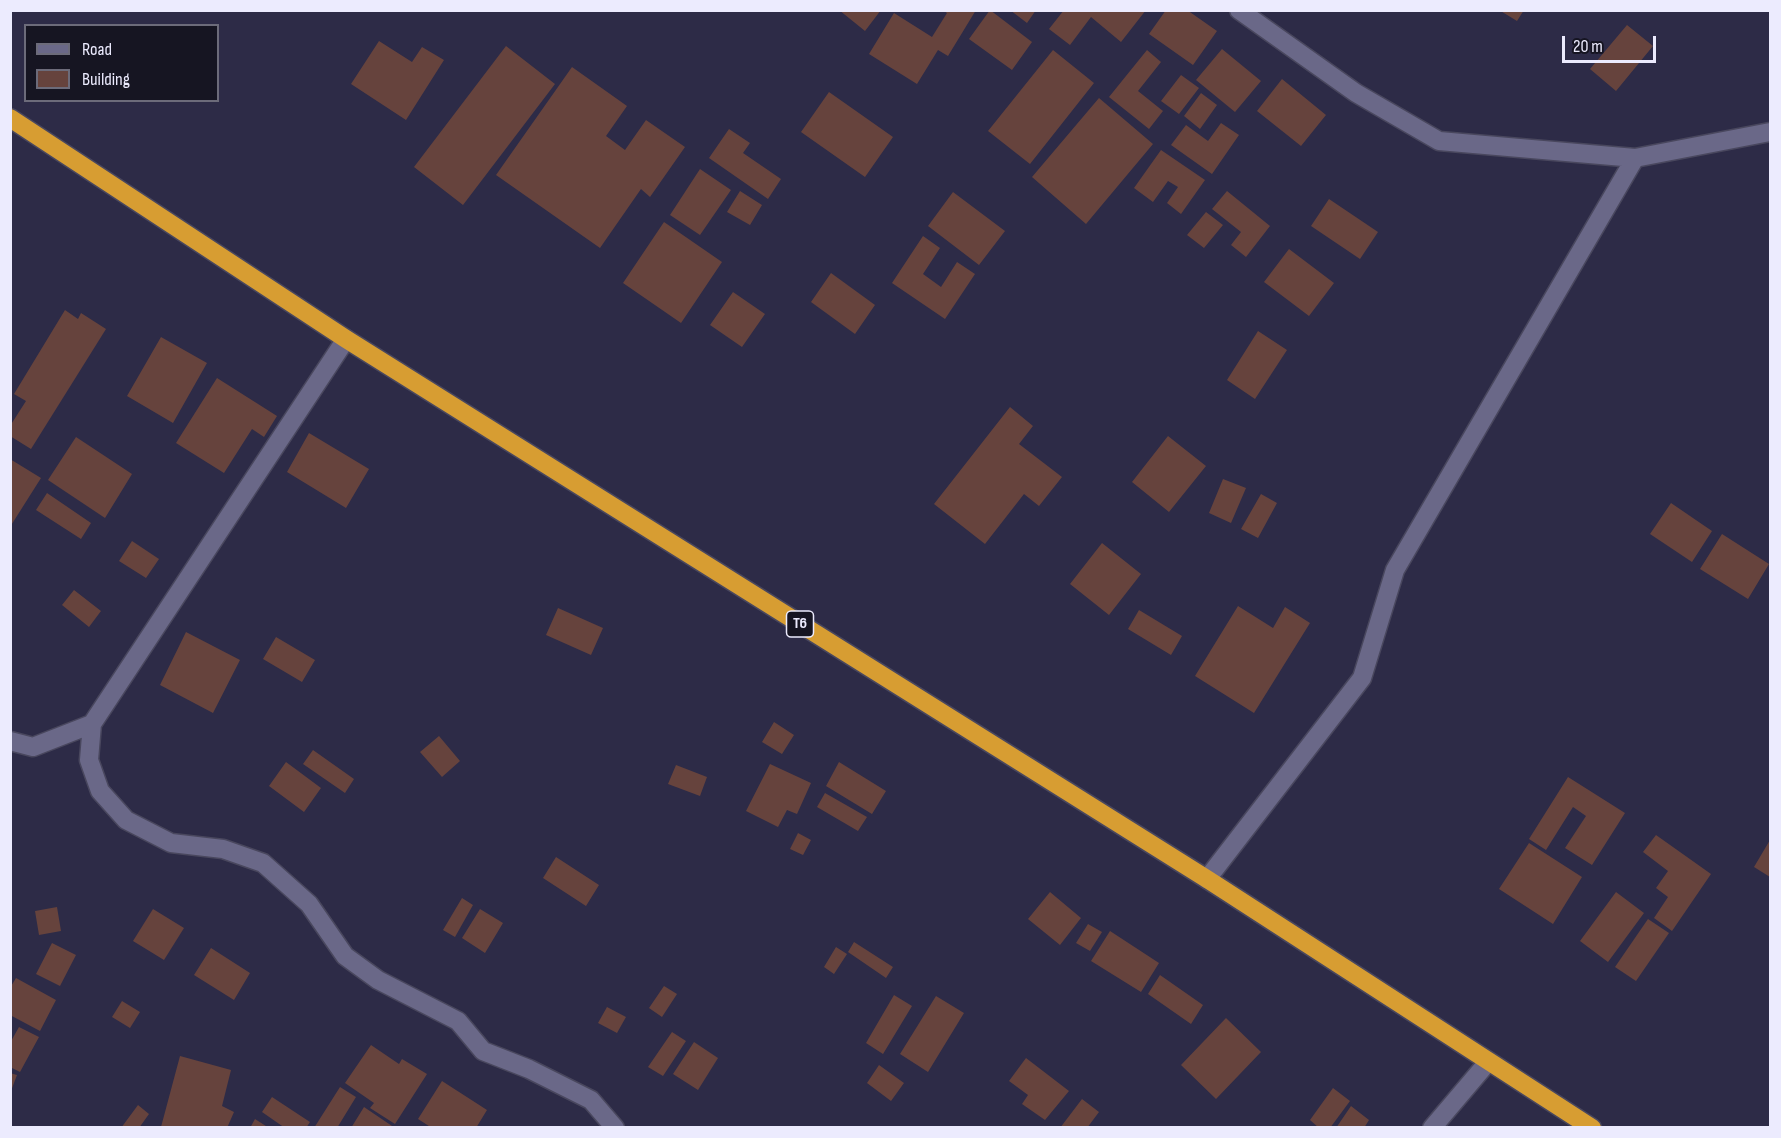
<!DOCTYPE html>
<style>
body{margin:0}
#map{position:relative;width:1781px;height:1138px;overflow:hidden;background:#2d2b47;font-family:"Sofia Sans Condensed",sans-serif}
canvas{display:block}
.frame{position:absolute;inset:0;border:12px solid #ecebfe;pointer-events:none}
.legend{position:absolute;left:24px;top:24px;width:195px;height:78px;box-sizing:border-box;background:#161522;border:2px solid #6c6b7a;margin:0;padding:8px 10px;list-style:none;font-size:18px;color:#ecebfe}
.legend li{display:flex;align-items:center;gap:12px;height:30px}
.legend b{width:30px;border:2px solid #6c6b7a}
.scale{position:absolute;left:1562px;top:36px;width:94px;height:27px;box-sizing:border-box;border:3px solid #ecebfe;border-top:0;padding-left:8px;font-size:18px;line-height:21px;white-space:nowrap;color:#ecebfe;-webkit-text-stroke:4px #161522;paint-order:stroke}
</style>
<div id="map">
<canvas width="1781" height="1138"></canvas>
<div class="frame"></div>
<ul class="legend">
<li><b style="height:8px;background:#6a6888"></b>Road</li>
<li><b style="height:16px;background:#66433d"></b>Building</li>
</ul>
<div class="scale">20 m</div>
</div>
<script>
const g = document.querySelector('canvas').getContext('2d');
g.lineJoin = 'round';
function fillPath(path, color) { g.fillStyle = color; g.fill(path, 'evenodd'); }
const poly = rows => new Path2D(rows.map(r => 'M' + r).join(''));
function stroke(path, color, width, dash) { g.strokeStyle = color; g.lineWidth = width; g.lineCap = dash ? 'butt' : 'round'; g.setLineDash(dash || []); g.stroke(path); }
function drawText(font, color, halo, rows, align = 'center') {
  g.font = font + ' "Sofia Sans Condensed",sans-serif'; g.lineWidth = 5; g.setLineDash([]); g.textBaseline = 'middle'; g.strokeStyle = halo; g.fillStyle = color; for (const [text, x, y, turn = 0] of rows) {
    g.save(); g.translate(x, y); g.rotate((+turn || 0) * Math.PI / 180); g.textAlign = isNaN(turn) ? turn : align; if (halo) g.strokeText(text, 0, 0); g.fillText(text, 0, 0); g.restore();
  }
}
const building = poly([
 [839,10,881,10,865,31],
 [943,10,976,10,948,56,938,50,917,84,869,54,894,13,932,37,947,13],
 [990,10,1032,42,1012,70,969,39],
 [1010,10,1036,10,1027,23],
 [1064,10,1146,10,1121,42,1091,17,1070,45,1049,29],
 [1166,10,1187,10,1217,31,1193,65,1149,34],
 [1499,10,1524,10,1517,21],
 [1627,25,1653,46,1616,91,1590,69],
 [379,41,412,62,422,47,444,60,406,120,351,84],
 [506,46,555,84,463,205,414,167],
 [1222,49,1261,81,1235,112,1196,80],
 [1053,50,1094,83,1030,164,988,131],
 [1147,50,1161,62,1138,91,1163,111,1149,129,1109,97],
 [572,67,627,106,606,136,625,150,646,120,685,147,650,197,641,189,600,248,496,175],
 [1181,75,1199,88,1179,114,1161,101],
 [1282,79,1326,115,1301,146,1257,111],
 [829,92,893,137,865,177,801,132],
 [1201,93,1217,105,1200,129,1184,116],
 [1099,98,1153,144,1086,224,1032,177],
 [1221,123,1239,135,1212,174,1171,145,1186,125,1208,141],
 [729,129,750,143,743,153,781,179,768,199,709,158],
 [1161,150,1205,180,1181,214,1167,203,1178,187,1168,181,1153,202,1134,188],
 [700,169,731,190,700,235,670,215],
 [740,191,762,205,750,225,727,212],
 [1227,191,1270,226,1246,257,1231,245,1241,232,1212,209],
 [953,192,1005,231,979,265,928,226],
 [1329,199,1378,232,1360,259,1311,226],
 [1206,212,1223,225,1204,248,1187,235],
 [664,222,722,262,681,323,623,283],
 [923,236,940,248,923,274,941,287,957,262,975,274,945,319,892,283],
 [1289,249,1334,283,1309,316,1264,282],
 [831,273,875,305,855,334,811,302],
 [733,292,765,314,742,347,710,325],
 [65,310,78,319,81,313,106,329,31,449,10,436,10,426,26,401,14,394],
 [1258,331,1287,350,1255,399,1227,380],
 [161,337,207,363,173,423,127,396],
 [217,378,277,416,264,437,252,429,224,473,176,443],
 [1010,407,1033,426,1019,444,1062,477,1039,506,1024,494,985,544,934,504],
 [309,433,369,469,346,508,287,472],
 [1168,436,1206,466,1169,512,1132,482],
 [76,437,132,474,105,518,48,480],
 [10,459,41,478,10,527],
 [1223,479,1246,488,1231,523,1209,513],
 [47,493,91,523,81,539,36,510],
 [1261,494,1277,503,1258,538,1241,529],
 [1671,503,1712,531,1692,562,1650,534],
 [1722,534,1769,564,1748,599,1700,569],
 [132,541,159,559,146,578,119,561],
 [1102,543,1141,574,1109,615,1070,584],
 [74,590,101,611,89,627,62,605],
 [1238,606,1273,628,1285,607,1310,623,1254,713,1195,676],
 [558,608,603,628,591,655,546,635],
 [1139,610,1182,636,1171,655,1128,629],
 [186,632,240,660,213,713,160,685],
 [276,637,315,660,302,682,263,659],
 [774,722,794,735,782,754,762,742],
 [439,736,460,761,442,777,420,752],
 [313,750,354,779,345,793,303,764],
 [286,762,321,788,304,812,269,786],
 [839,762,886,791,872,814,826,786],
 [770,764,811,783,797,814,787,810,778,827,746,811],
 [676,765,707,777,700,796,668,784],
 [1568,777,1625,813,1592,865,1565,848,1586,816,1573,807,1546,850,1529,839],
 [825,793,867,817,858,831,817,807],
 [798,833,811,840,803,855,790,849],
 [1656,835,1711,874,1672,931,1654,918,1668,897,1656,888,1668,871,1643,852],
 [1770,840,1770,877,1754,867],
 [1529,843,1582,877,1553,924,1499,889],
 [556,857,599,885,586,906,543,878],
 [1050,892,1081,918,1060,945,1028,919],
 [1616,892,1644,913,1608,962,1580,941],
 [462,898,473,905,455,937,443,930],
 [57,907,61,931,39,935,35,911],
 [153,909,184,928,164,960,133,941],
 [480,909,503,923,485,953,462,938],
 [1648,919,1669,933,1636,981,1615,967],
 [1088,924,1102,932,1090,951,1076,943],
 [1110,931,1159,963,1141,992,1091,961],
 [854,942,893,967,886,978,848,952],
 [52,943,76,955,60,986,36,974],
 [836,947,847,954,834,974,824,967],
 [211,948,250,973,234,1000,194,975],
 [1160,975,1203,1005,1191,1024,1148,994],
 [16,978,56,1000,40,1031,10,1015,10,988],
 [664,986,677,994,662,1017,649,1008],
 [894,995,912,1006,883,1054,866,1043],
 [936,996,964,1013,928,1072,900,1054],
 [122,1001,140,1012,130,1028,112,1017],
 [607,1007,626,1017,617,1033,598,1023],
 [1226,1018,1261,1052,1216,1099,1181,1065],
 [19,1027,39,1037,20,1072,10,1067,10,1043],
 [672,1032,686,1041,663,1076,648,1067],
 [694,1042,718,1058,698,1090,673,1074],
 [371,1045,399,1064,402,1059,427,1074,395,1124,370,1108,374,1103,345,1083],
 [180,1056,231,1070,222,1106,234,1112,227,1128,161,1127],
 [1026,1058,1069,1091,1045,1120,1022,1104,1028,1095,1009,1081],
 [879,1065,904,1083,891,1101,867,1083],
 [10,1073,17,1075,11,1091,10,1091],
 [442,1081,487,1110,476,1128,432,1128,418,1119],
 [340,1087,356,1097,337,1128,314,1128],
 [1333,1088,1350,1101,1330,1128,1319,1128,1310,1120],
 [272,1097,310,1122,306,1128,285,1128,262,1112],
 [1082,1099,1099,1112,1087,1128,1060,1128],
 [138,1105,149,1114,139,1128,121,1128],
 [1351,1106,1369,1120,1364,1128,1336,1128],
 [364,1107,395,1128,351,1128],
 [255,1119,269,1128,250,1128]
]);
const street = poly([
 [1239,10,1356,93,1439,141,1635,158],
 [346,339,92,724,89,760,100,791,126,820,171,843,223,849,263,863,309,904,345,956,378,980,458,1021,483,1051,529,1069,591,1100,615,1128],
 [10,741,33,747,92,724],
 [1207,879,1362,678,1395,570,1635,158,1770,132],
 [1432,1128,1488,1062]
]);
const highway = poly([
 [10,118,346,339,1207,879,1592,1128]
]);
const shields = [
 [800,624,27]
];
const shieldNames = [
 ["T6",800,624]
];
fillPath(building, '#66433d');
stroke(street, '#49475e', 21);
stroke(highway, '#49475e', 21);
stroke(street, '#6a6888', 18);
stroke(highway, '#d79d32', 18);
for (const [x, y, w] of shields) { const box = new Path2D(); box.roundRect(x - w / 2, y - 13, w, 26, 4.5); g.fillStyle = '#161522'; g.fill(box); stroke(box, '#ecebfe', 1.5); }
drawText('bold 16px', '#ecebfe', null, shieldNames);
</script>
